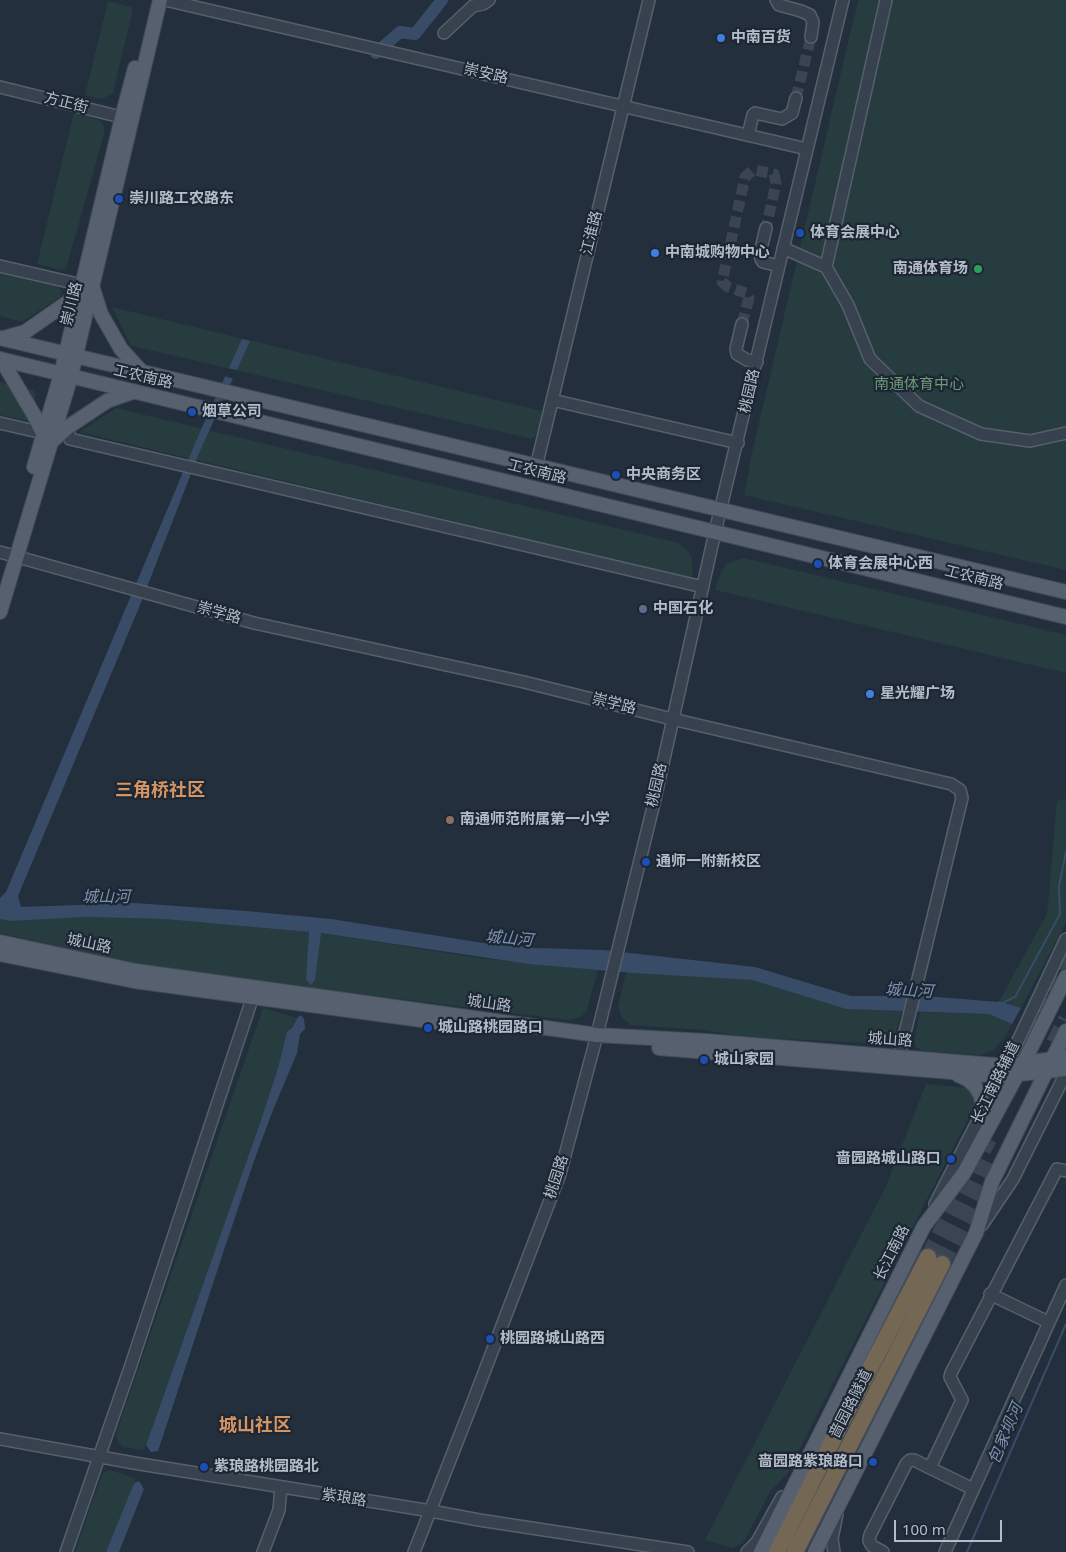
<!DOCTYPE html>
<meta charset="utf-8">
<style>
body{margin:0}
#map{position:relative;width:1066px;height:1552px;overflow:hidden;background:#242f3e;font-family:"Noto Sans",sans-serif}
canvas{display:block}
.scale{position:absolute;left:894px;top:1520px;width:108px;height:22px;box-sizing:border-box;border:2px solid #b4bcc9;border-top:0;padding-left:6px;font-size:15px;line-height:18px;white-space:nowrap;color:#b4bcc9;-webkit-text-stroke:4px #1d2633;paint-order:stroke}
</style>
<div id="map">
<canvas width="1066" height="1552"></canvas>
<div class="scale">100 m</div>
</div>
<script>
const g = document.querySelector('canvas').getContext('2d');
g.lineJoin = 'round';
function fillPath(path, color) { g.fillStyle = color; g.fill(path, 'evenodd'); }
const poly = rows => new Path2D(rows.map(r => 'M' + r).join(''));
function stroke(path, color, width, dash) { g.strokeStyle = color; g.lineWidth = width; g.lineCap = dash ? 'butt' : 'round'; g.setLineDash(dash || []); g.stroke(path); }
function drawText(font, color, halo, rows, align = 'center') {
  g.font = font + ' "Noto Sans","Noto Sans SC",sans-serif'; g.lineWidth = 4.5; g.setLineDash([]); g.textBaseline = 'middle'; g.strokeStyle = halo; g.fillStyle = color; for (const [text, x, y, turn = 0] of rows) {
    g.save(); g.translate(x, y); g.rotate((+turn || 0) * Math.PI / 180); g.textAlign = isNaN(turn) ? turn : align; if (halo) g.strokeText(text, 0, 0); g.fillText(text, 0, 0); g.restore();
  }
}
const green = poly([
 [858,0,1066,0,1066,570,744,495,752,453],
 [108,1,131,7,133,10,113,93,102,99,96,98,85,95],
 [74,112,101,121,104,127,104,134,66,269,62,270,37,264],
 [0,270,55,284,62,291,60,297,22,322,0,316],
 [112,307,542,411,539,425,536,435,532,439,132,346,130,344],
 [0,382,33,390,36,394,29,421,0,415],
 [116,408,679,543,688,551,692,559,693,573,691,578,79,432],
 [744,558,1066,635,1066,673,715,590,722,570,727,564,736,560],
 [1066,799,1066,923,1021,1008,999,1001,1047,914,1057,801],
 [86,917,164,919,320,933,479,958,598,970,587,1010,581,1017,568,1020,177,971,133,963,0,933,0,919,11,921],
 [626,972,752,980,846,1009,902,1011,894,1038,889,1044,747,1037,703,1030,631,1025,622,1018,618,1007],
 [263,1008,297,1018,294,1026,287,1032,278,1068,259,1126,144,1450,124,1447,119,1443,116,1437,117,1431],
 [920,1012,989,1014,1012,1024,1007,1034,995,1049,981,1055,922,1051,916,1047,914,1042],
 [926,1084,966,1088,974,1096,975,1105,787,1474,770,1492,743,1543,733,1548,705,1540,886,1186],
 [110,1470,136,1478,106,1552,75,1552,102,1474]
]);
const water = poly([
 [242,339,250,341,199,453,140,605,18,896,21,907,135,903,246,911,331,919,483,943,535,948,603,950,755,967,851,996,925,996,998,1002,999,1001,1021,1008,1012,1024,989,1014,846,1009,752,980,633,973,529,964,321,933,315,980,311,985,306,979,309,932,164,919,86,917,11,921,0,919,0,898,6,892,200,432],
 [301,1015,304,1019,305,1029,300,1034,297,1053,273,1110,255,1158,224,1250,158,1451,151,1452,146,1445,259,1126,278,1068,287,1032,293,1027,297,1018],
 [139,1481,144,1489,119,1552,106,1552,134,1483]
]);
const pier = poly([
 [226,368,238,370,235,379,224,376]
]);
const stream = poly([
 [1002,1003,1015,997,1060,914,1059,886,1066,852],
 [967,1552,1066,1324]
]);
const river = poly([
 [376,53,400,32,415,34,442,0]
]);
const minorTunnel = poly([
 [796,98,811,37],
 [742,324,749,298,746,293,728,287,722,282,745,177,753,170,774,174,776,183,766,228]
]);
const highwayTunnel = poly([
 [1054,1043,1066,1019],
 [1009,1078,1021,1048,1066,955],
 [928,1257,989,1139],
 [942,1264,995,1162]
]);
const minor = poly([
 [165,0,807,149],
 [776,0,779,5,801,11,810,15,813,22,811,37],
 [444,33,473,6,483,4,489,0],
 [0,87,129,119],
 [748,135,753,115,755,113,782,119,792,113,796,98],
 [766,228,760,253,761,259,763,262,779,266],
 [783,248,826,267,848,305,870,359,919,406,981,434,1030,441,1066,433],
 [0,266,82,285],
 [826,267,886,0],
 [742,324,736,349,737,354,747,360,757,362],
 [552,400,738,443],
 [0,423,43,433],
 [68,427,70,439,703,587],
 [536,467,649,0],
 [0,552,254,623,524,682,672,719,951,784,960,790,962,798,899,1057],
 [935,1204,1006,1066,1066,939],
 [982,1225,1013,1179,1066,1073],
 [990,1294,1048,1322],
 [0,1439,134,1463,431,1511,479,1520,688,1552],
 [930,1468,973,1489],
 [66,1552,130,1368,255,990],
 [263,1552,279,1510,281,1487],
 [414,1552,472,1404,560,1174,597,1035,655,799,715,532,843,0],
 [747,1552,757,1542,782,1497],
 [834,1552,832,1539,837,1514],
 [883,1552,872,1546,869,1541,870,1535,906,1464,910,1460,914,1460,930,1468,962,1400,950,1377,951,1373,1057,1169,1066,1171],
 [945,1552,1066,1285]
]);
const major = poly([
 [93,289,101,314,121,349,141,371],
 [0,338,1066,592],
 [4,338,25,332,68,302,79,289],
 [0,359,1066,617],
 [1,359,34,415,43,433],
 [50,443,68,427,107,401,133,392],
 [34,467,61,374,122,117,135,68],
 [0,612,71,376,160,0],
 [0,942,136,971,597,1035,706,1041,1006,1066,1066,1057],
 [0,954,134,981,466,1026],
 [659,1048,1001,1076,1066,1069],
 [958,1075,967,1079,975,1086,981,1096,983,1111],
 [761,1552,924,1226,964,1173,1023,1064,1066,977],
 [815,1552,976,1233,992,1182,1066,1031]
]);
const highway = poly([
 [777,1552,843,1420,928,1257],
 [795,1552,942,1264]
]);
const markers = [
 [721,38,5,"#3f7fe0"],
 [119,199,5,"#1a4fb4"],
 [800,233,5,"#1a4fb4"],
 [655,253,5,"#3f7fe0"],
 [978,269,5,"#2e9e5b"],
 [192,412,5,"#1a4fb4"],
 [616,475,5,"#1a4fb4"],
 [818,564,5,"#1a4fb4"],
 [643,609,5,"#5c6f8a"],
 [870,694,5,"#3f7fe0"],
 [450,820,5,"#8d6e63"],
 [646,862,5,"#1a4fb4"],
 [428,1028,5,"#1a4fb4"],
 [704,1060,5,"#1a4fb4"],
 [951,1159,5,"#1a4fb4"],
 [490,1339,5,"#1a4fb4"],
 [873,1462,5,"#1a4fb4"],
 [204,1467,5,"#1a4fb4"]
];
const poiNames = [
 ["中南百货",731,38],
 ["崇川路工农路东",129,199],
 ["体育会展中心",810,233],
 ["中南城购物中心",665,253],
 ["南通体育场",968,269,"right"],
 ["烟草公司",202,412],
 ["中央商务区",626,475],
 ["体育会展中心西",828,564],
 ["中国石化",653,609],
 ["星光耀广场",880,694],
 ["南通师范附属第一小学",460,820],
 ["通师一附新校区",656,862],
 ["城山路桃园路口",438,1028],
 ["城山家园",714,1060],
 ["啬园路城山路口",941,1159,"right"],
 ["桃园路城山路西",500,1339],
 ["啬园路紫琅路口",863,1462,"right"],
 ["紫琅路桃园路北",214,1467]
];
const streetNames = [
 ["崇安路",486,74,13],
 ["方正街",66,103,14],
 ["江淮路",592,233,-76],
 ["崇川路",72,304,-76],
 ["工农南路",143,377,13],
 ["桃园路",750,391,-77],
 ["工农南路",537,472,14],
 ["工农南路",974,578,14],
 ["崇学路",219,613,16],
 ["崇学路",614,704,14],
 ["桃园路",657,785,-77],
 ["城山路",89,944,12],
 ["城山路",489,1004,8],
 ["城山路",890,1040,4],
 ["长江南路辅道",996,1083,-64],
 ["桃园路",557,1177,-72],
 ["长江南路",892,1253,-63],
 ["啬园路隧道",851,1404,-63],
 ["紫琅路",344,1498,9]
];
const parkNames = [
 ["南通体育中心",919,385]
];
const waterNames = [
 ["城山河",106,897],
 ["城山河",509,939,5],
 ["城山河",909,991,3],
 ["包家坝河",1006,1434,-67]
];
const quarterNames = [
 ["三角桥社区",160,791],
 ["城山社区",255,1426]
];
fillPath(green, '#263c3f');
fillPath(water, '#394c67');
fillPath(pier, '#242f3e');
stroke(stream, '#394c67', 2);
stroke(river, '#394c67', 12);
stroke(minorTunnel, '#3a4453', 11, [11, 5.5]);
stroke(highwayTunnel, '#3a4453', 16, [16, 8]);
stroke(minor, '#565f6c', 14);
stroke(major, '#414a57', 16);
stroke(highway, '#434c59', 19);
stroke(minor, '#38414e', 11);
stroke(major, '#56606e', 14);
stroke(highway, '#746855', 16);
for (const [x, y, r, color] of markers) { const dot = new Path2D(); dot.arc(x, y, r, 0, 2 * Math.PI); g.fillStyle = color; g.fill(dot); stroke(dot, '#1d2633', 2); }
drawText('bold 15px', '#b4bcc9', '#1d2633', poiNames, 'left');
drawText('15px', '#b4bcc9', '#1d2633', streetNames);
drawText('15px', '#6b9a76', '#1d2633', parkNames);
drawText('italic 16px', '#7c92b1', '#1d2633', waterNames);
drawText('bold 18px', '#d59563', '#1d2633', quarterNames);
</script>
